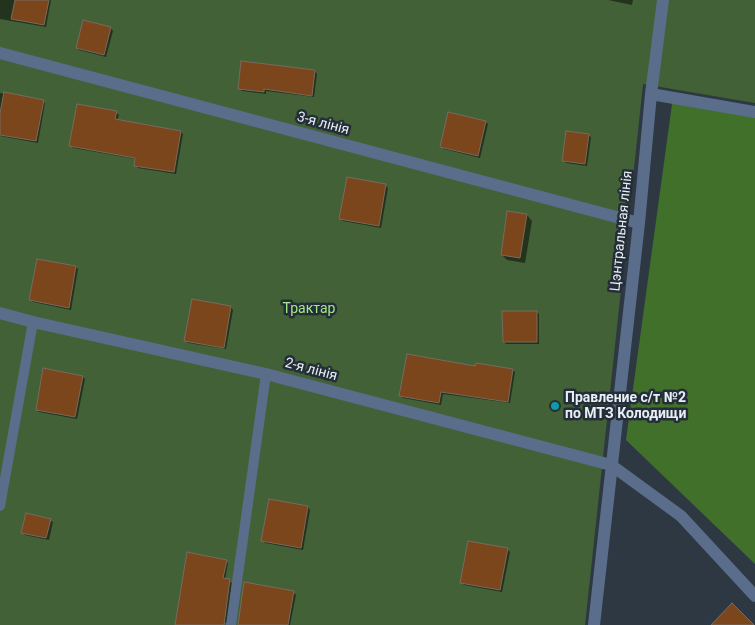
<!DOCTYPE html>
<meta charset="utf-8">
<style>
body{margin:0}
canvas{display:block;background:#2e3843}
</style>
<canvas width="755" height="625"></canvas>
<script>
const g = document.querySelector('canvas').getContext('2d');
g.lineJoin = 'round';
function fillPath(path, color) { g.fillStyle = color; g.fill(path, 'evenodd'); }
const poly = rows => new Path2D(rows.map(r => 'M' + r).join(''));
function stroke(path, color, width, dash) { g.strokeStyle = color; g.lineWidth = width; g.lineCap = dash ? 'butt' : 'round'; g.setLineDash(dash || []); g.stroke(path); }
function drawText(font, color, halo, rows, align = 'center') {
  g.font = font + ' Roboto,sans-serif'; g.lineWidth = 5; g.setLineDash([]); g.textBaseline = 'middle'; g.strokeStyle = halo; g.fillStyle = color; for (const [text, x, y, turn = 0] of rows) {
    g.save(); g.translate(x, y); g.rotate((+turn || 0) * Math.PI / 180); g.textAlign = isNaN(turn) ? turn : align; if (halo) g.strokeText(text, 0, 0); g.fillText(text, 0, 0); g.restore();
  }
}
const green = poly([
 [0,0,755,0,755,103,643,84,585,625,0,625]
]);
const forest = poly([
 [673,97,755,112,755,564,626,440]
]);
const shadow = poly([
 [0,0,51,0,46,27,0,19],
 [608,0,633,0,632,5],
 [84,21,111,28,113,31,106,57,79,50,77,48],
 [315,71,317,74,314,97,266,91,266,94,242,91,240,89],
 [0,93,43,101,45,103,38,143,0,136],
 [116,112,119,115,117,121,181,132,183,134,176,174,138,168,135,165,136,159,73,148,71,145],
 [449,113,486,122,488,124,480,158,444,149,441,147],
 [588,135,591,137,587,166,566,163,564,161],
 [386,186,388,188,381,228,343,221,340,219],
 [527,215,532,221,525,263,507,260,502,255],
 [38,260,76,267,78,269,71,310,33,302,30,300],
 [231,307,233,310,226,349,188,343,185,340],
 [537,312,539,314,539,344,506,344,504,342],
 [476,368,512,370,515,372,510,403,443,394,441,405,403,398,400,396],
 [83,377,85,379,77,419,39,412,37,410],
 [308,507,310,510,303,550,265,543,262,540],
 [50,520,53,522,49,540,25,535,23,532],
 [507,549,510,552,502,592,464,585,462,583],
 [226,561,228,563,225,580,232,583,227,623,219,622,219,625,176,625],
 [293,592,296,595,290,625,241,625]
]);
const building = poly([
 [15,0,49,0,44,25,11,19,15,0],
 [83,20,111,27,104,55,76,48,83,20],
 [241,61,315,70,312,96,264,89,264,92,238,89,241,61],
 [4,92,44,100,36,141,0,135,0,113,4,92],
 [77,104,117,111,115,119,181,131,174,172,134,166,135,158,69,146,77,104],
 [448,112,486,121,478,156,440,147,448,112],
 [566,131,589,134,585,164,562,161,566,131],
 [347,177,386,184,379,226,339,219,347,177],
 [507,211,527,214,520,258,501,255,507,211],
 [37,259,76,266,69,308,29,300,37,259],
 [192,299,231,306,224,348,184,341,192,299],
 [502,311,537,311,537,342,503,342,502,311],
 [407,354,475,366,476,363,513,369,508,402,441,392,439,403,399,396,407,354],
 [43,368,83,376,75,417,36,410,43,368],
 [269,499,308,506,301,548,261,541,269,499],
 [26,513,51,519,46,538,21,533,26,513],
 [468,541,508,548,500,590,460,583,468,541],
 [187,552,227,560,223,578,230,579,224,625,175,625,187,552],
 [244,582,294,591,288,625,238,625,244,582],
 [732,603,754,625,711,625,732,603]
]);
const service = poly([
 [0,506,33,322],
 [231,625,266,374]
]);
const minor = poly([
 [0,53,639,223],
 [651,94,755,112],
 [0,313,33,322,266,374,611,465,681,516,755,596],
 [594,625,639,223,651,94,663,0]
]);
const markers = [
 [555,406,5,"#0f9aa8"]
];
const streetNames = [
 ["3-я лінія",323,124,15],
 ["Цэнтральная лінія",622,231,-84],
 ["2-я лінія",311,370,15]
];
const parkNames = [
 ["Трактар",309,309]
];
const poiNames = [
 ["Правление с/т №2",565,398],
 ["по МТЗ Колодищи",565,414]
];
fillPath(green, '#436136');
fillPath(forest, '#407029');
fillPath(shadow, '#0007');
fillPath(building, '#7b461b');
stroke(building, '#786a60', 1);
stroke(service, '#5a6d8a', 10);
stroke(minor, '#5a6d8a', 12);
for (const [x, y, r, color] of markers) { const dot = new Path2D(); dot.arc(x, y, r, 0, 2 * Math.PI); g.fillStyle = color; g.fill(dot); stroke(dot, '#242e38', 2); }
drawText('14px', '#e8eef5', '#242e38', streetNames);
drawText('14px', '#a3e786', '#242e38', parkNames);
drawText('bold 14px', '#e8eef5', '#242e38', poiNames, 'left');
</script>
